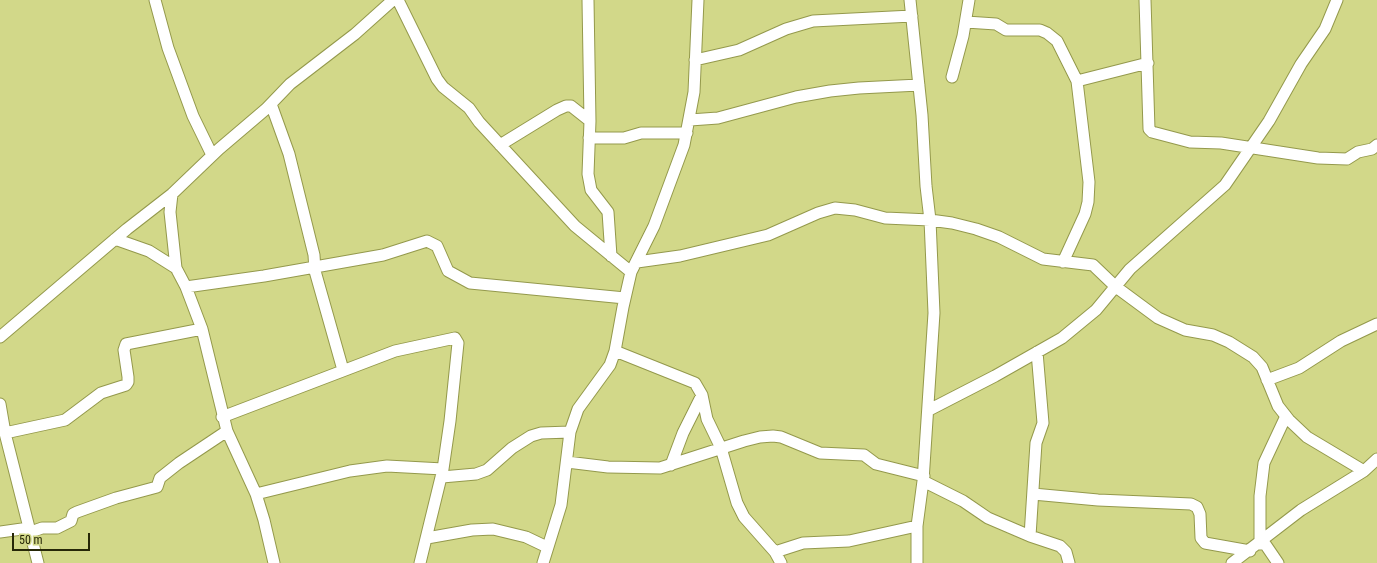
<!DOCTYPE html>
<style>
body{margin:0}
#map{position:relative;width:1377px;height:563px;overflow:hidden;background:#d2d889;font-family:"Roboto Condensed",sans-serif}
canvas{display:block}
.scale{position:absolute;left:12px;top:533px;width:78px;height:18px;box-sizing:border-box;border:2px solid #262707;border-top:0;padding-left:5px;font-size:12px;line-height:14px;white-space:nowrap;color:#262707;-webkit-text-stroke:3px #d2d889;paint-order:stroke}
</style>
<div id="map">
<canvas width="1377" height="563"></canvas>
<div class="scale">50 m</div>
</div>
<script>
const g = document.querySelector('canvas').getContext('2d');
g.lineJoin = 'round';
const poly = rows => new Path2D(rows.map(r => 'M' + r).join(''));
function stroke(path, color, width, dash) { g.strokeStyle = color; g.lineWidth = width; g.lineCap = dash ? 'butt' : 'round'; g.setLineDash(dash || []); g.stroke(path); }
const street = poly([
 [155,0,168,48,193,116,212,155],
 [398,0,437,79,443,87,469,108,479,122,575,226,631,272],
 [588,0,590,121,588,174,591,190,608,212,611,256],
 [910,0,922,115,926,186,930,220,934,313,923,481,917,526,917,563],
 [1145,0,1149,129,1152,132,1190,142,1221,143,1318,158,1347,159,1358,152,1372,149,1377,145],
 [966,22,996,24,1006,30,1040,30,1047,33,1057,41,1077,81,1089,182,1088,202,1085,214,1063,262],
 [695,60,739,50,786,29,813,21,912,16],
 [952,77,963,36,969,0],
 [1077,81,1148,63],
 [271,104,289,154,314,255,315,271,343,370],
 [690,120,718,118,796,97,830,91,859,88,919,85],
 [589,138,624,138,641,133,687,133],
 [500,145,557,110,566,106,571,106,590,121],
 [172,194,170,212,176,268,186,287,202,329,227,431,256,494,264,520,274,563],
 [115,239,149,251,176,268],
 [637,262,680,256,768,235,818,213,835,208,855,210,885,218,930,220,952,223,976,229,999,237,1043,259,1093,265,1116,287,1158,318,1185,330,1213,335,1229,342,1253,357,1262,367,1278,406,1289,420,1307,437,1364,471],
 [186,287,264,276,383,255,427,241,437,246,448,271,470,283,625,298],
 [0,337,127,229,172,194,219,149,266,109,290,84,355,34,393,0],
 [615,351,695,383,702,395,707,419,721,448,737,503,744,517,775,552,781,563],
 [1267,380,1299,368,1341,341,1377,324],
 [0,404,5,433,38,563],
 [929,410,995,376,1062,338,1096,310,1130,269,1225,185,1269,121,1301,64,1325,29,1337,0],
 [222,417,395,351,455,338,458,343,450,421,443,469,420,563],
 [5,433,65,420,101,393,126,385,128,382,128,377,124,350,126,344,202,329],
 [567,462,608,467,660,468,744,441,760,437,773,436,781,437,820,453,864,455,876,464,924,476],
 [671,465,683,433,702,395],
 [442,477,476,474,487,470,512,448,531,436,541,433,570,432],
 [923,481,963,501,988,518,1030,536,1060,546,1066,552,1069,563],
 [256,494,350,471,387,466,443,469],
 [1033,494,1098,500,1191,504,1197,507,1200,514,1201,538,1205,543,1250,551],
 [0,532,29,528],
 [31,532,42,528,57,528,71,521,73,514,77,512,116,498,157,487,160,478,179,463,227,431],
 [1030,536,1036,443,1043,423,1037,352],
 [427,538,472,530,493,529,526,537,547,547],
 [1263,541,1278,563],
 [1260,544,1260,496,1264,463,1286,416],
 [775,552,803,543,849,541,917,526],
 [543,563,561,505,570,432,578,409,610,365,615,351,623,307,631,272,654,226,684,145,694,92,698,0],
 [1232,563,1301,510,1364,471,1377,459]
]);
stroke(street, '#94994c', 13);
stroke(street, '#fff', 11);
</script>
